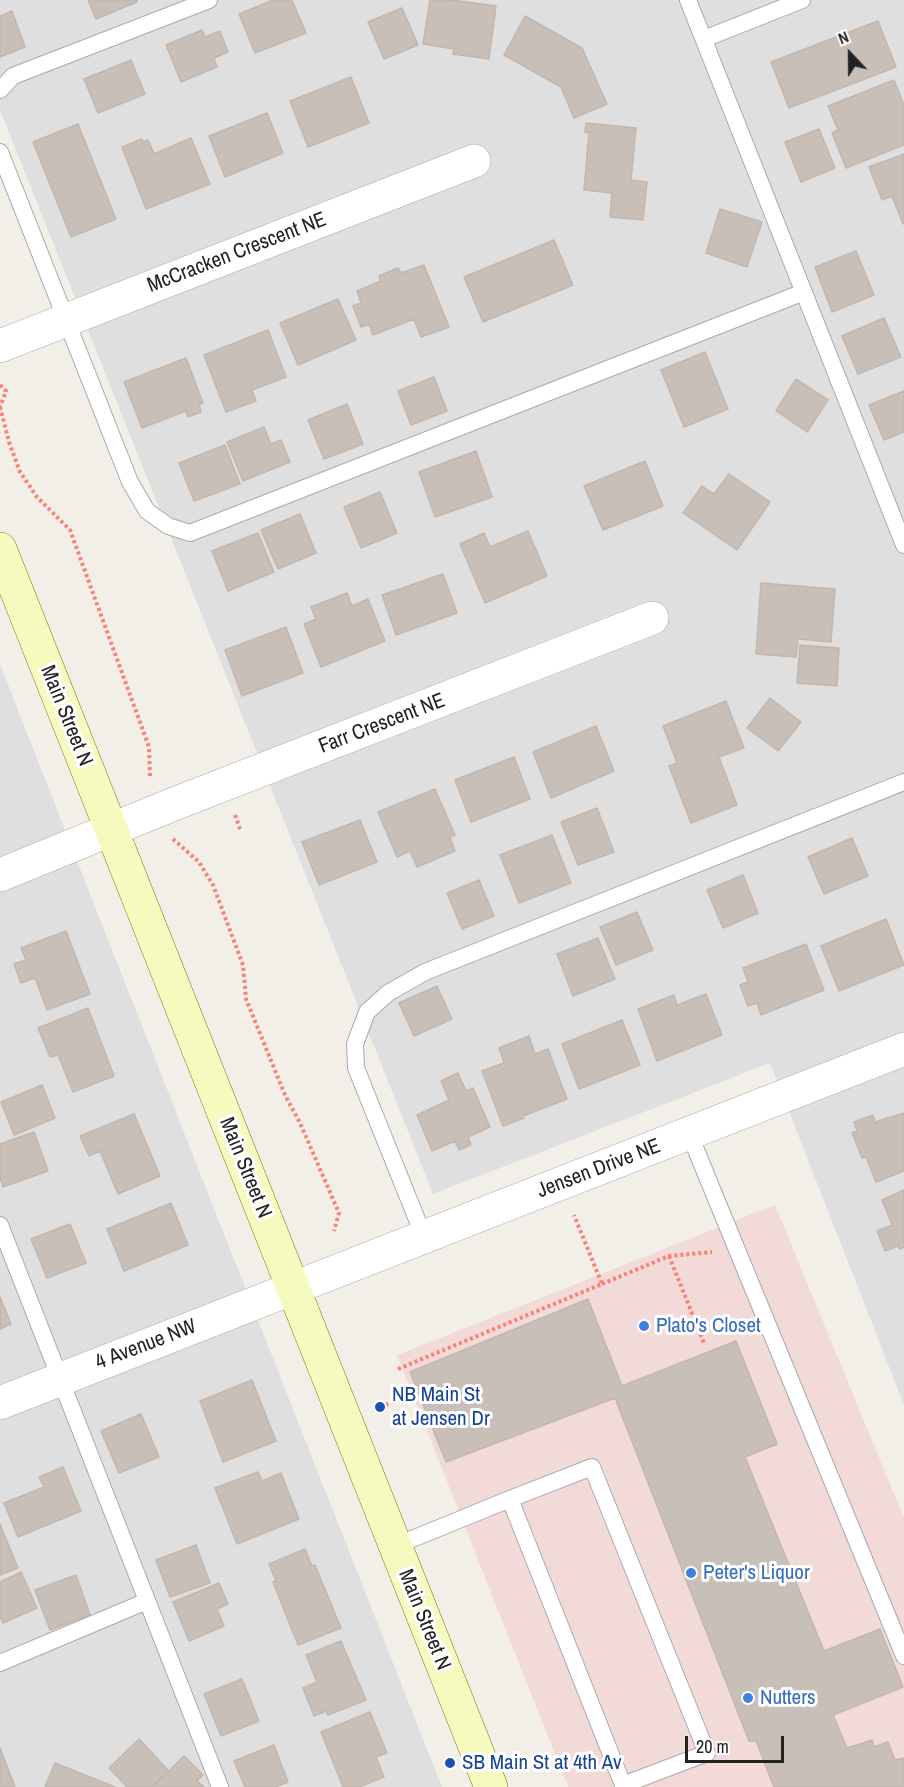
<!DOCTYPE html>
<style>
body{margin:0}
#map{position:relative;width:904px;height:1787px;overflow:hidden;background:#f2efe9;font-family:"Archivo Narrow",sans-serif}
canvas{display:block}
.north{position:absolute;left:820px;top:24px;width:60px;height:60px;-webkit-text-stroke:4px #fff;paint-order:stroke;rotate:338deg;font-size:16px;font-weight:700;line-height:24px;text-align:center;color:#222}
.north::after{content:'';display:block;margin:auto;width:21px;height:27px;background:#222;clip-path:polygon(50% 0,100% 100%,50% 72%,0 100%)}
.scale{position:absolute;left:685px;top:1736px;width:99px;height:27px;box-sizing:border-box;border:3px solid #222;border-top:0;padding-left:8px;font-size:18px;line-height:21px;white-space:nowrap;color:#222;-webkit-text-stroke:4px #fff;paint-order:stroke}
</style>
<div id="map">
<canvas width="904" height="1787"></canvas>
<div class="north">N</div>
<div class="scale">20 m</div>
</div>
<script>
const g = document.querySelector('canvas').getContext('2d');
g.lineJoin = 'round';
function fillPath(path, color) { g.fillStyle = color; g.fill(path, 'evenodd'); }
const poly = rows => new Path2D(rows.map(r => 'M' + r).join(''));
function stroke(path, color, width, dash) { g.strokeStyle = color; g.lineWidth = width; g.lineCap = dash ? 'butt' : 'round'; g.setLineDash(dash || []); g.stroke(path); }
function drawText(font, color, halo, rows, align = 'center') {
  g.font = font + ' "Archivo Narrow",sans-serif'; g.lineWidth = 6; g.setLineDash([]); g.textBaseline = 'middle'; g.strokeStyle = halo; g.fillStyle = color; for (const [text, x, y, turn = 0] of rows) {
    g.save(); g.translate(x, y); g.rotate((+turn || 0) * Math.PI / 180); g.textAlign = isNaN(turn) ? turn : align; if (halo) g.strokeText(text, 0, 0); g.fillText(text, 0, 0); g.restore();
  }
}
const residential = poly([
 [0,0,904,0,904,1405,770,1063,433,1194,0,110],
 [0,664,92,899,442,1787,0,1787]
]);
const commercial = poly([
 [775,1205,904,1518,904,1787,568,1787,397,1355]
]);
const building = poly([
 [88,0,137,0,137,2,96,19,88,0],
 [273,0,292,0,306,33,255,53,239,14,273,0],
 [430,0,452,0,496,6,489,59,453,54,454,49,423,44,430,0],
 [402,8,418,45,384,59,368,22,402,8],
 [12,11,25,47,0,57,0,16,12,11],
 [525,16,582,48,607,104,574,118,561,87,504,55,525,16],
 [878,21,896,67,789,108,771,62,878,21],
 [202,30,205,37,220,31,228,52,214,58,217,67,181,82,166,45,202,30],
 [131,60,145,94,98,113,84,79,131,60],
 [351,77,369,123,308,147,290,101,351,77],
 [894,80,904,105,904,145,846,168,832,133,838,130,828,106,894,80],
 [267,113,283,153,225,177,209,136,267,113],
 [586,123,636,128,631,180,647,182,643,220,610,217,612,193,584,190,589,133,585,132,586,123],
 [78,124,116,219,71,237,33,142,78,124],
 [819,129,835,168,801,182,785,142,819,129],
 [191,138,210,184,146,209,122,147,142,139,143,142,148,140,154,154,191,138],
 [904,154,904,223,903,224,892,196,882,200,869,167,904,154],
 [720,209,762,222,747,267,706,253,720,209],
 [554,240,573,285,483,322,464,277,554,240],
 [856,251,874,295,832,312,815,267,856,251],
 [424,265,449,327,421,337,414,319,373,335,369,324,361,327,353,306,361,303,357,291,381,281,379,276,398,268,401,273,424,265],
 [338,299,356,340,298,365,280,323,338,299],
 [884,318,901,357,858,374,842,336,884,318],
 [268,330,286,377,252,390,256,401,226,412,204,355,268,330],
 [705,352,728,409,684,427,661,370,705,352],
 [186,358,203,403,199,405,201,412,188,417,186,411,142,428,124,382,186,358],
 [434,377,447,411,411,425,398,391,434,377],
 [796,379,828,400,807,432,776,411,796,379],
 [904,391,904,432,884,440,869,405,904,391],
 [347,404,363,444,324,459,308,420,347,404],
 [264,427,271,444,281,440,290,462,243,481,227,442,264,427],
 [225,445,240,484,194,501,179,463,225,445],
 [476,451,492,497,435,517,419,472,476,451],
 [645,461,663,506,603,530,584,486,645,461],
 [729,474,770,502,737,550,683,513,702,486,714,494,729,474],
 [380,492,397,533,361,548,344,507,380,492],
 [300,514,316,553,278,569,261,530,300,514],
 [528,531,547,576,485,603,460,544,484,533,490,547,528,531],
 [258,533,274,572,228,591,212,551,258,533],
 [443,574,457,613,396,635,382,595,443,574],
 [761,583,835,589,831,642,798,639,796,657,756,654,761,583],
 [347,593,352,606,368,599,385,641,321,667,304,624,316,619,311,607,347,593],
 [286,627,303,673,242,696,225,650,286,627],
 [800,645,839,648,837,686,797,683,800,645],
 [770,698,801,722,778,751,747,728,770,698],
 [726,701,744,748,719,757,737,805,691,823,669,766,677,763,663,726,726,701],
 [596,726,614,771,551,798,533,752,596,726],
 [514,757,530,799,471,822,455,780,514,757],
 [435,789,455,835,450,837,455,851,417,867,410,851,397,857,378,812,435,789],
 [597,808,614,852,578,865,561,822,597,808],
 [360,820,377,862,319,885,302,842,360,820],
 [552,835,571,883,519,903,500,855,552,835],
 [852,838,868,876,824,894,808,857,852,838],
 [743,875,758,913,723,928,707,890,743,875],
 [479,880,494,916,462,929,447,893,479,880],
 [637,912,653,950,616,965,600,927,637,912],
 [886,919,904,965,839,991,821,946,886,919],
 [66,931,90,994,47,1010,35,978,21,983,14,964,26,960,21,948,66,931],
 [598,938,615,979,573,996,557,954,598,938],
 [806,944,824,990,761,1015,757,1003,748,1006,740,985,748,982,743,968,806,944],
 [437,986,452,1019,414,1036,399,1003,437,986],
 [706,994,722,1035,657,1061,638,1009,674,995,677,1005,706,994],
 [88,1008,114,1076,73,1092,58,1055,50,1057,38,1028,88,1008],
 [622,1020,640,1065,579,1089,562,1044,622,1020],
 [529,1036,535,1054,548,1049,567,1099,523,1116,524,1118,503,1126,482,1071,504,1063,499,1048,529,1036],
 [458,1073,466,1091,473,1088,490,1127,468,1137,471,1145,459,1150,455,1141,432,1151,417,1115,449,1100,441,1081,458,1073],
 [42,1085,55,1118,14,1135,1,1102,42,1085],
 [904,1113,904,1171,876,1182,866,1157,862,1158,852,1133,857,1131,854,1122,873,1115,876,1124,878,1121,904,1113],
 [134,1114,160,1176,118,1194,100,1151,89,1156,80,1136,134,1114],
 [34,1132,48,1171,3,1187,0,1178,0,1144,34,1132],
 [904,1190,904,1247,900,1249,898,1246,885,1251,877,1231,892,1225,882,1200,904,1190],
 [171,1203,188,1245,124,1271,107,1229,171,1203],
 [70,1224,86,1263,47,1278,31,1239,70,1224],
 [0,1297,11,1324,0,1329,0,1297],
 [588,1299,622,1386,736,1341,777,1444,745,1457,824,1651,880,1629,903,1687,833,1715,847,1748,872,1740,874,1747,888,1742,895,1760,904,1758,904,1787,774,1787,756,1741,749,1741,615,1398,446,1462,410,1372,588,1299],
 [252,1380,276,1441,223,1462,200,1401,252,1380],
 [141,1414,159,1457,119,1473,101,1431,141,1414],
 [63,1467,81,1511,18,1537,4,1503,44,1487,39,1477,63,1467],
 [258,1472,262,1481,281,1473,299,1519,237,1544,215,1488,258,1472],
 [0,1524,18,1568,0,1575,0,1524],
 [196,1545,210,1583,170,1597,156,1560,196,1545],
 [305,1549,312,1566,315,1565,341,1628,298,1645,273,1582,276,1581,269,1564,305,1549],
 [21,1572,37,1608,3,1623,0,1617,0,1582,21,1572],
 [76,1575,90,1615,50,1630,35,1590,76,1575],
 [219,1583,228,1604,217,1609,224,1626,189,1641,173,1602,219,1583],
 [341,1641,366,1700,328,1715,326,1711,314,1716,303,1688,317,1682,306,1655,341,1641],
 [242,1679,259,1721,221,1736,204,1694,242,1679],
 [370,1712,387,1753,376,1757,384,1777,359,1787,343,1787,321,1732,370,1712],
 [139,1739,169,1771,151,1787,127,1787,109,1768,139,1739],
 [274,1745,288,1782,275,1787,245,1787,234,1761,274,1745],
 [0,1748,15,1787,0,1787,0,1748],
 [184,1756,203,1775,197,1781,204,1787,153,1787,184,1756],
 [55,1763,115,1787,45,1787,55,1763]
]);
const path = poly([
 [0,385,6,391,0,407],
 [0,407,9,442,20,472,37,497,70,530,149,747,150,778],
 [235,815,241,832],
 [173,839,199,862,213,885,243,965,246,999,285,1095,300,1123,339,1213,334,1231],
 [669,1256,704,1343],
 [602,1284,669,1256,712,1252],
 [398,1369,602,1284,574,1215],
 [380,1407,409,1396]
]);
const service = poly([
 [688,0,904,545],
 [704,39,802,0],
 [0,90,13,76,209,0],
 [0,152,130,482,147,511,168,526,190,533,804,292],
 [689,1133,904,1656],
 [0,1225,220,1787],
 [424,1237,356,1068,355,1044,367,1012,388,993,425,972,904,782],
 [395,1546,510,1499,592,1467,707,1753,623,1785,510,1499],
 [0,1663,147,1601]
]);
const minor = poly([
 [0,346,474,161],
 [0,875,174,804,652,618],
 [0,1403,904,1049]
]);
const secondary = poly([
 [0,549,491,1787]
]);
const markers = [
 [644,1326,6,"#3f7fe0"],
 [380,1407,6,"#1a4fb4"],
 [691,1573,6,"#3f7fe0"],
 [748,1698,6,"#3f7fe0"],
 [450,1763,6,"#1a4fb4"]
];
const streetNames = [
 ["McCracken Crescent NE",237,253,-21],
 ["Main Street N",66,716,68],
 ["Farr Crescent NE",382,724,-21],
 ["Main Street N",245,1168,68],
 ["Jensen Drive NE",599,1169,-21],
 ["4 Avenue NW",146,1345,-21],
 ["Main Street N",424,1620,68]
];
const shopNames = [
 ["Plato's Closet",656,1326],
 ["Peter's Liquor",703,1573],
 ["Nutters",760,1698]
];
const transitNames = [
 ["NB Main St",392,1395],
 ["at Jensen Dr",392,1419],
 ["SB Main St at 4th Av",462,1763]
];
fillPath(residential, '#e0dfdf');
fillPath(commercial, '#f2dad9');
fillPath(building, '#c7bfb8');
stroke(building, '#c4b6ab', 1.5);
stroke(service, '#a9a9a9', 18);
stroke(minor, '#a9a9a9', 34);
stroke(secondary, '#707d05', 34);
stroke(path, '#fa8072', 4, [3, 3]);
stroke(service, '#fff', 16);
stroke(minor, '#fff', 33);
stroke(secondary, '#f7fabf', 33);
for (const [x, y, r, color] of markers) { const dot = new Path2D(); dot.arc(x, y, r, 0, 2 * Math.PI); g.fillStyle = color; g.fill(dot); stroke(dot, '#fff', 2); }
drawText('21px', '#222', '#fff', streetNames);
drawText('21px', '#366cbe', '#fff', shopNames, 'left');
drawText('21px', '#164399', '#fff', transitNames, 'left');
</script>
